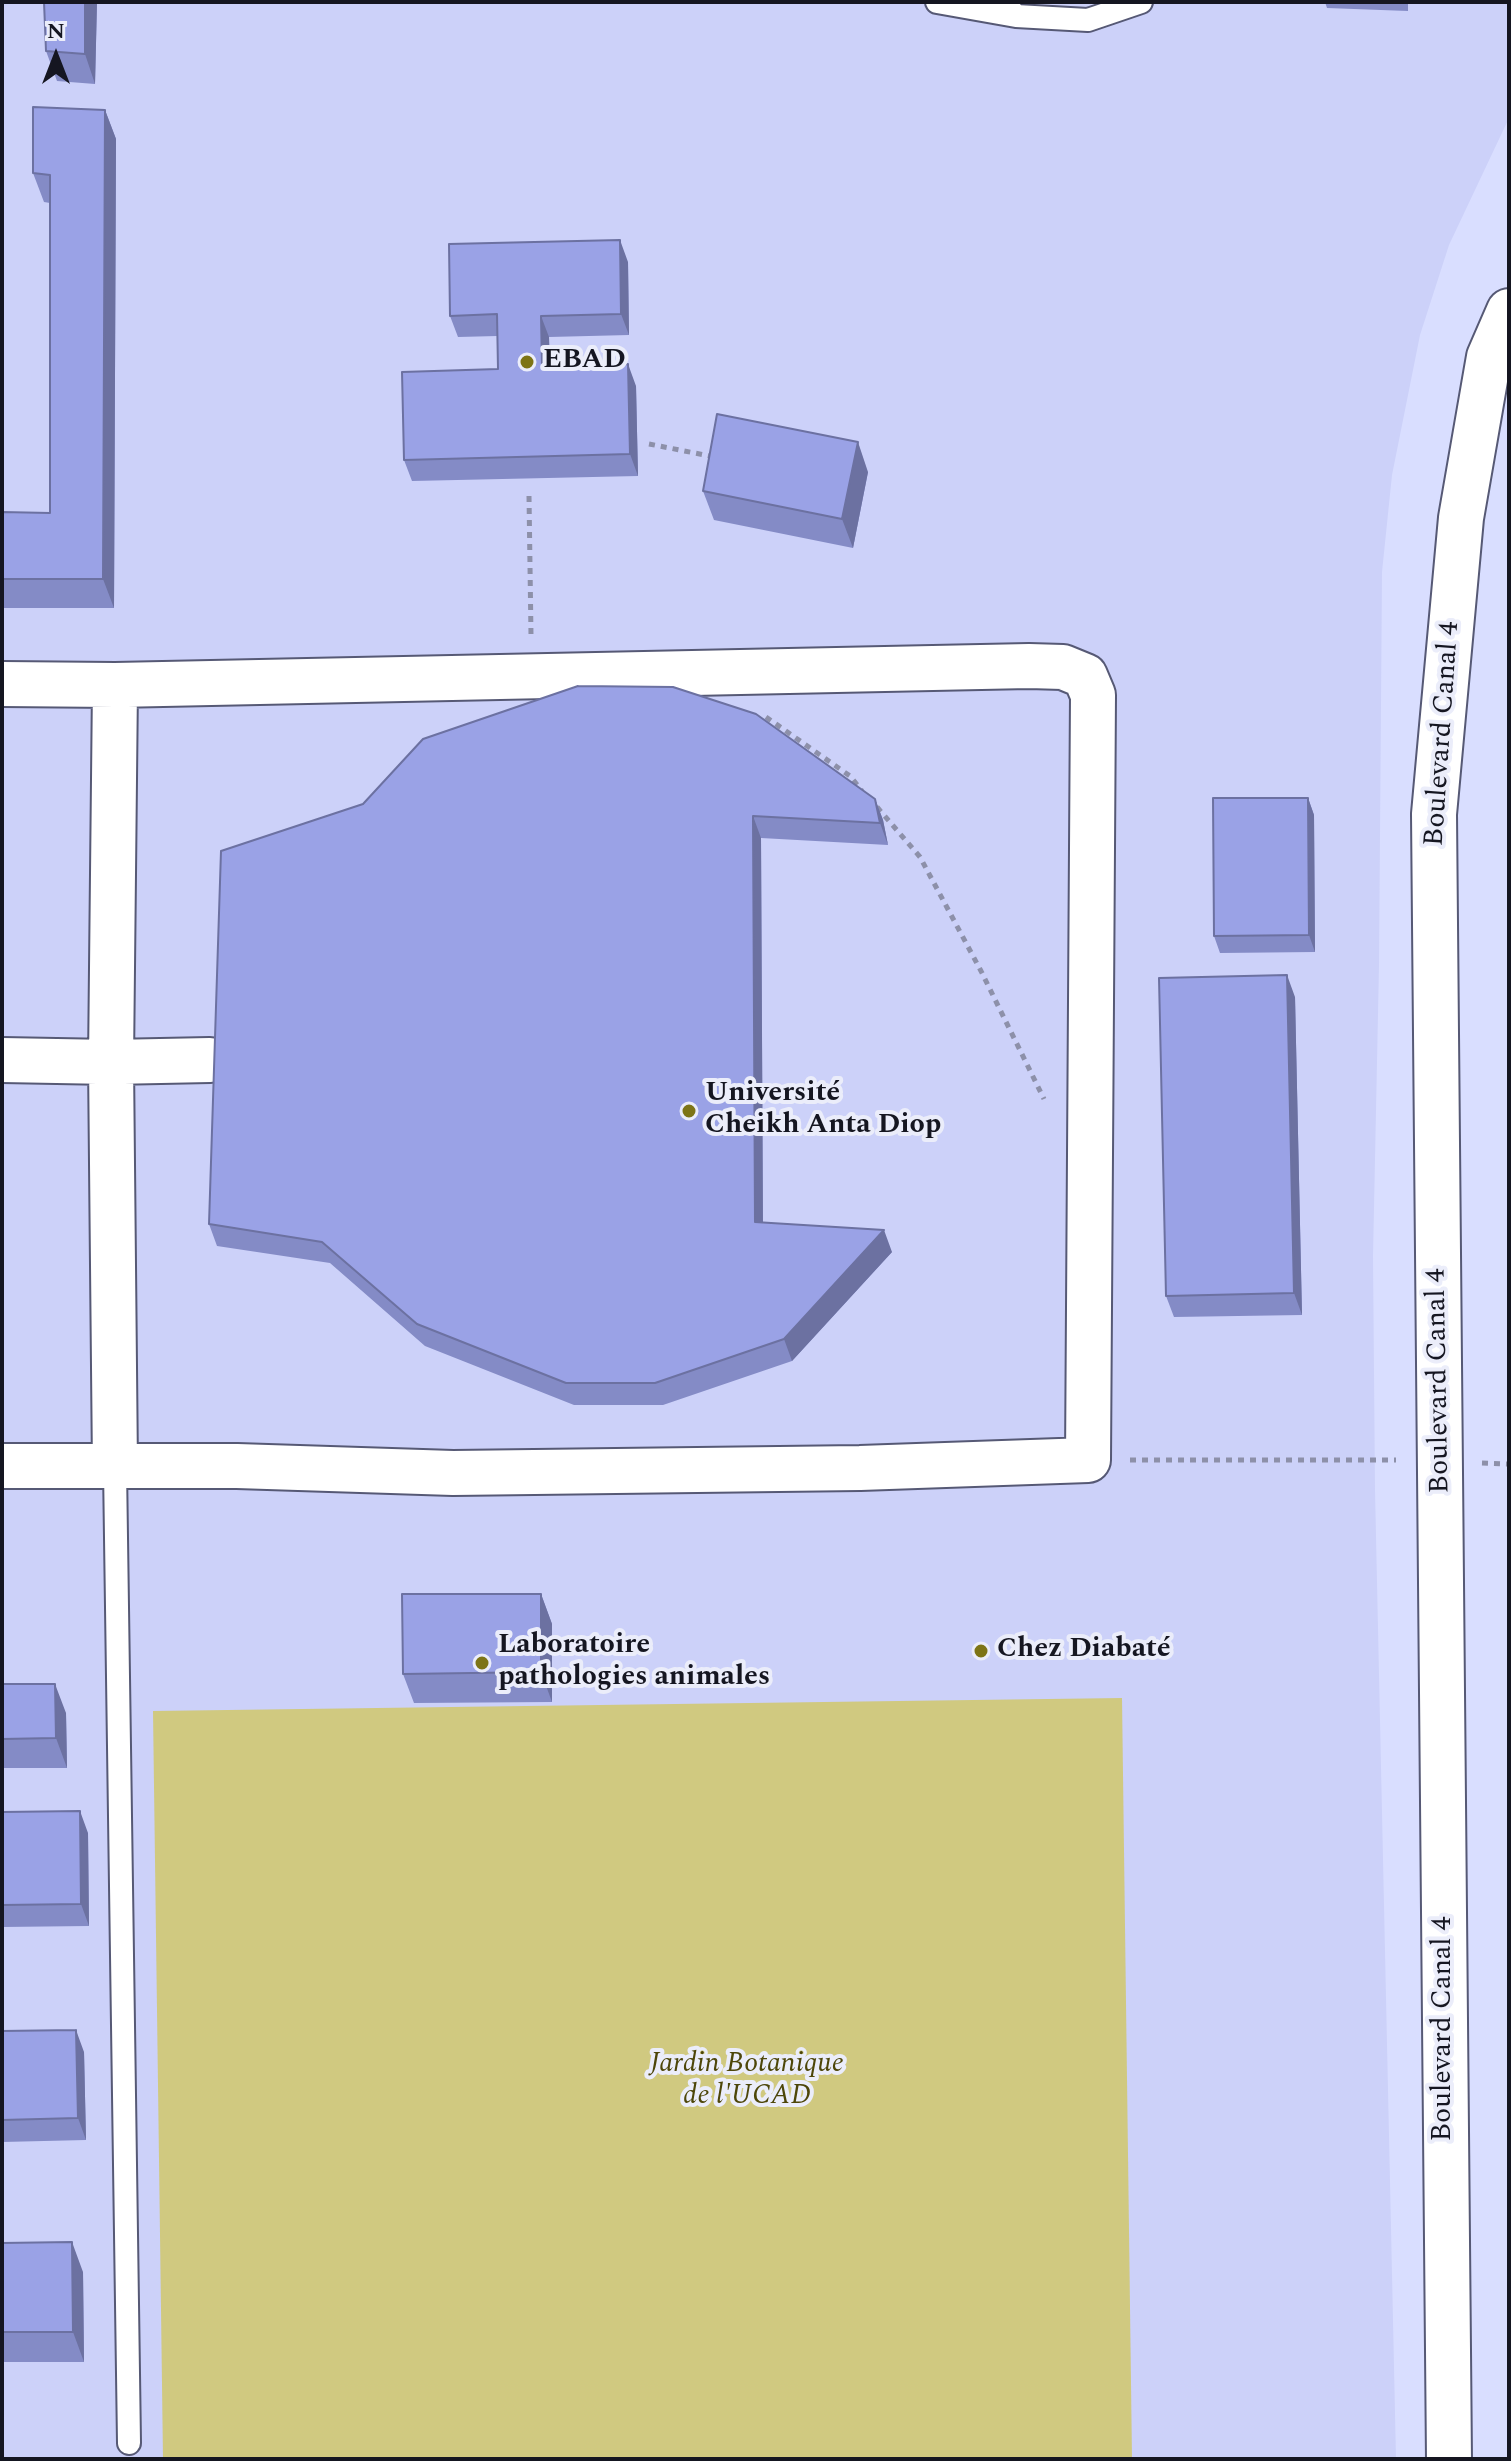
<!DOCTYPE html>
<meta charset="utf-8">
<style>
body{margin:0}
#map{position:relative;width:1511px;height:2461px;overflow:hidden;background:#d9deff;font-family:Spectral,serif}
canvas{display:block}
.frame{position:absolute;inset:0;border:4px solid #151621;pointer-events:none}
.north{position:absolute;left:16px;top:16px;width:80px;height:80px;-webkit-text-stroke:6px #ebedfa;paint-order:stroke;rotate:0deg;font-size:22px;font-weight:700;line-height:32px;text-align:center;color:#151621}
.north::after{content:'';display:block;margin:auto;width:28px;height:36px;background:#151621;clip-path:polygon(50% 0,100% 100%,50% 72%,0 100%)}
</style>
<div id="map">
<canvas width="1511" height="2461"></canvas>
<div class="frame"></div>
<div class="north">N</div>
</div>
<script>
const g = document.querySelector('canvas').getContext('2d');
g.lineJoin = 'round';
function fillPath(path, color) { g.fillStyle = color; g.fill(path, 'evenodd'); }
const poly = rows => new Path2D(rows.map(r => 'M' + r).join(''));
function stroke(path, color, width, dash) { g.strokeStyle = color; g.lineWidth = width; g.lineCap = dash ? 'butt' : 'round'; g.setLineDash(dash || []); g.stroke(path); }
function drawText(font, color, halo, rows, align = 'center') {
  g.font = font + ' Spectral,serif'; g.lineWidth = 8; g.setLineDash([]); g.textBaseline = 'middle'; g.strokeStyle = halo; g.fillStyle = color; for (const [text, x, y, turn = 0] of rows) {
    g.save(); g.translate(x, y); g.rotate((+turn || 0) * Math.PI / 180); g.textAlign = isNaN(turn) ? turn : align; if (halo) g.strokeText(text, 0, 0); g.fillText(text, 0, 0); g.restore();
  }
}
const built = poly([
 [2,2,1509,2,1509,118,1449,245,1420,335,1392,475,1382,572,1379,965,1373,1256,1375,1490,1396,2459,2,2459]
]);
const green = poly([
 [1122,1698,1132,2459,163,2459,153,1711]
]);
const path = poly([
 [649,444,715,457],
 [529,496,531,635],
 [766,717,850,776,862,791],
 [877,807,920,857,981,971,1044,1099],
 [1130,1460,1396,1460],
 [1482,1463,1509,1464]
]);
const lane = poly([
 [937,2,1016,16],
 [1003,2,1016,16,1088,20,1141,2],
 [115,1468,129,2443]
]);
const street = poly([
 [2,684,115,685,1029,666,1063,667,1085,676,1093,695,1088,1460,860,1468,453,1473,237,1466,2,1466],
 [115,685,111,1062,115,1468],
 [2,1060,111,1062,210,1060]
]);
const secondary = poly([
 [1449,2459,1434,814,1461,518,1489,357,1509,311]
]);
const wall = poly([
 [97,2,95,84,57,81,46,51],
 [1325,2,1408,2,1408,11,1327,8],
 [105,110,116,139,114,608,2,608,2,512,50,513,50,203,44,202,33,173],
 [628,262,629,335,549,337,550,366,636,386,638,476,412,481,404,460,498,369,497,336,458,337,450,316],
 [868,472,853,548,714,520,703,491],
 [1308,798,1314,815,1315,952,1220,953,1214,936],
 [875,799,883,820,888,845,761,838,763,1223,892,1252,792,1361,663,1405,574,1405,425,1346,330,1263,217,1246,209,1224,363,804],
 [1295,997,1302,1315,1174,1317,1166,1296],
 [541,1594,552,1624,552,1702,414,1703,403,1674],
 [2,1684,66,1713,67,1768,2,1768],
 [2,1812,88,1833,89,1926,2,1927],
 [2,2031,84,2052,86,2140,2,2142],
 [2,2243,83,2272,84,2362,2,2362]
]);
const shadedWall = poly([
 [85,2,97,2,95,84,85,54],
 [105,110,116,139,114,608,103,579],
 [620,240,628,262,629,335,621,314],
 [541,316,549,337,550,388,542,366],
 [628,364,636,386,638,476,630,454],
 [858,442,868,472,853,548,842,519],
 [1308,798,1314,815,1315,952,1309,935],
 [875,799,883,820,888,845,880,823],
 [753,816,761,838,763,1244,755,1222],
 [1287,975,1295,997,1302,1315,1294,1293],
 [884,1230,892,1252,792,1361,784,1339],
 [541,1594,552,1624,552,1702,541,1672],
 [55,1684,66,1713,67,1768,56,1738],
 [80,1811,88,1833,89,1926,81,1904],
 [76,2030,84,2052,86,2140,78,2118],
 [72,2242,83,2272,84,2362,73,2332]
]);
const building = poly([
 [44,2,85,2,85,54,46,51,44,2],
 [33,107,105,110,103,579,2,579,2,512,50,513,50,175,33,173,33,107],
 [620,240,621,314,541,316,542,366,628,364,630,454,404,460,402,372,498,369,497,314,450,316,449,244,620,240],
 [717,414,858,442,842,519,703,491,717,414],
 [578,686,673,687,756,714,875,799,880,823,753,816,755,1222,884,1230,784,1339,655,1383,566,1383,417,1324,322,1242,209,1224,221,851,363,804,423,739,578,686],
 [1213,798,1308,798,1309,935,1214,936,1213,798],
 [1287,975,1294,1293,1166,1296,1159,978,1287,975],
 [402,1594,541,1594,541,1672,403,1674,402,1594],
 [2,1684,55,1684,56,1738,2,1739,2,1684],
 [80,1811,81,1904,2,1905,2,1812,80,1811],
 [76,2030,78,2118,2,2120,2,2031,76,2030],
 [72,2242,73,2332,2,2332,2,2243,72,2242]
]);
const markers = [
 [527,362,8,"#7d7416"],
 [689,1111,8,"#7d7416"],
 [981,1651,8,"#7d7416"],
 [482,1663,8,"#7d7416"]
];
const poiNames = [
 ["EBAD",543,362],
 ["Université",705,1095],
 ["Cheikh Anta Diop",705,1127],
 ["Laboratoire",498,1647],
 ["pathologies animales",498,1679],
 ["Chez Diabaté",997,1651]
];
const streetNames = [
 ["Boulevard Canal 4",1444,734,-86],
 ["Boulevard Canal 4",1440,1381,-91],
 ["Boulevard Canal 4",1445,2029,-90]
];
const parkNames = [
 ["Jardin Botanique",747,2066],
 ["de l'UCAD",747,2098]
];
fillPath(built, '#ccd1f9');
fillPath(green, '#d0c980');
stroke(lane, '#565975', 26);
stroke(street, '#565975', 48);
stroke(secondary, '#565975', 48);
stroke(path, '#8d90a9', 5, [6, 6]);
stroke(lane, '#fff', 22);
stroke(street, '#fff', 44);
stroke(secondary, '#fff', 44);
fillPath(wall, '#848bc6');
fillPath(shadedWall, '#6c71a1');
fillPath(building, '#9aa2e6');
stroke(building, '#6c71a1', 2);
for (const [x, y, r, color] of markers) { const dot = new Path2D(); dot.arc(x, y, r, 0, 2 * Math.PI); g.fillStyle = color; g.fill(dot); stroke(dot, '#ebedfa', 3); }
drawText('bold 28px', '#151621', '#ebedfa', poiNames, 'left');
drawText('28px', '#151621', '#ebedfa', streetNames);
drawText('italic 28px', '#4d4609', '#ebedfa', parkNames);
</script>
